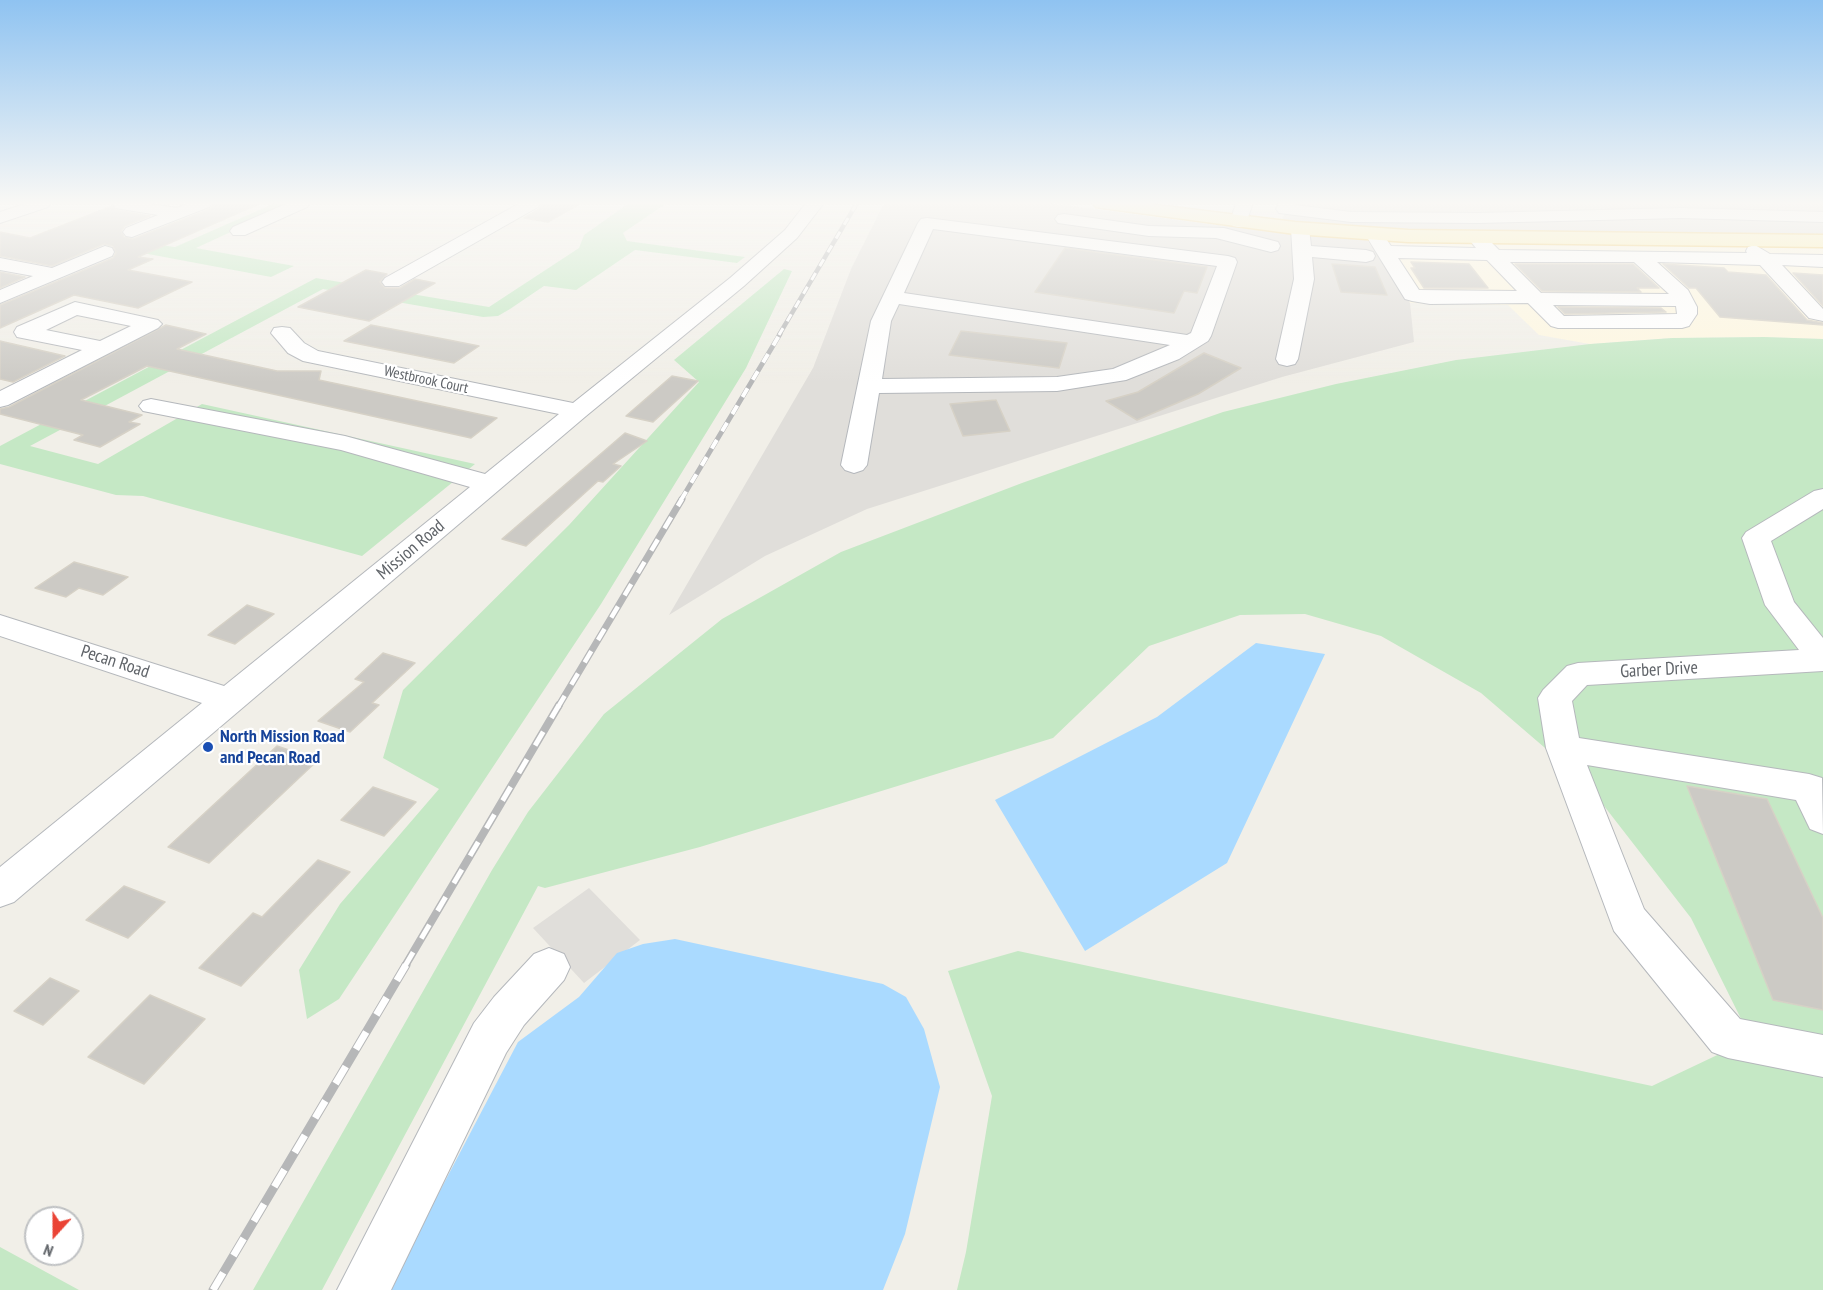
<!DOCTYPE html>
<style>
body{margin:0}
#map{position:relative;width:1823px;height:1290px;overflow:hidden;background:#f1efe8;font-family:"PT Sans Narrow",sans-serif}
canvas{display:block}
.north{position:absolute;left:24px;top:1206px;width:60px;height:60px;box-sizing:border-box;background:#fff;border:2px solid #bfc1c3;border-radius:50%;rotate:201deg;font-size:16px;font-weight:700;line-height:24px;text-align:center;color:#5f6368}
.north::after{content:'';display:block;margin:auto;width:21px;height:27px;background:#ea4335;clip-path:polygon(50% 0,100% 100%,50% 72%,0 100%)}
</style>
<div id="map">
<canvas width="1823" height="1290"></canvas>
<div class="north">N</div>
</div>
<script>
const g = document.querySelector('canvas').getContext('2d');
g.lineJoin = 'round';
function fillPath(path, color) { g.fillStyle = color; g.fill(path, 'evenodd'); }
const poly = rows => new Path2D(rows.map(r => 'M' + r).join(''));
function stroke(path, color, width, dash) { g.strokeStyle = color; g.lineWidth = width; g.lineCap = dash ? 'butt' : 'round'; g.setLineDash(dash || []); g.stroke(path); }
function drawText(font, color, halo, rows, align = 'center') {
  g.font = font + ' "PT Sans Narrow",sans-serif'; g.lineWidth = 4.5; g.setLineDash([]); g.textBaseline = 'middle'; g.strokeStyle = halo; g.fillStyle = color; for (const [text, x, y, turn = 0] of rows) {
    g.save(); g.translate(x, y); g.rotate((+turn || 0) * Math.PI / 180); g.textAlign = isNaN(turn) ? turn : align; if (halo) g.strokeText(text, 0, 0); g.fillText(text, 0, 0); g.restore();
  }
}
const commercial = poly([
 [1365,237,1823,246,1823,339,1764,337,1672,338,1590,344,1539,335,1508,305,1410,303]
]);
const industrial = poly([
 [884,203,1048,203,1209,224,1314,235,1365,237,1410,303,1414,342,1282,377,867,509,765,556,669,615,813,368,851,269],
 [1289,203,1823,203,1823,237,1457,234,1281,222],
 [589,888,640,940,584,983,533,928]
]);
const green = poly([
 [275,203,294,203,196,248,294,266,271,277,132,251,147,243,175,247],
 [629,203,667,203,623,233,627,241,745,257,737,263,635,250,576,290,544,286,510,309,498,316,483,317,323,289,30,446,98,464,202,404,475,464,362,556,143,496,116,495,0,464,0,446,316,278,489,307,579,248,584,235],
 [784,269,792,271,746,368,601,604,339,999,307,1019,299,970,340,904,439,789,383,758,403,690,569,525,699,382,674,360],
 [1764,337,1823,339,1823,1290,957,1290,966,1252,992,1096,948,971,1018,951,1652,1086,1751,1039,1691,918,1587,784,1481,693,1381,636,1305,614,1240,615,1149,646,1053,738,700,847,545,888,538,886,322,1290,253,1290,492,870,528,812,604,714,722,619,841,552,1022,483,1223,412,1336,384,1456,360,1590,344,1672,338],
 [0,1247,79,1290,0,1290]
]);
const water = poly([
 [1256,643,1325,654,1227,863,1085,951,995,800,1157,717],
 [675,939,883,984,906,997,924,1029,940,1087,905,1234,883,1290,388,1290,518,1042,579,997,617,953,643,944]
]);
const building = poly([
 [214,203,261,203,138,257,153,259,128,270,192,282,138,308,74,295,0,328,0,305,113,258,116,253,113,246,104,244,52,266,0,256,0,232,30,238,112,206,115,210,150,216,125,226,121,231,124,237,133,239,210,209,214,203],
 [543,203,581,203,548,222,524,218,539,209,543,203],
 [1065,248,1163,261,1207,267,1197,293,1184,291,1174,313,1035,292,1065,248],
 [1411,262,1469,264,1488,288,1424,288,1411,268,1415,268,1411,262],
 [1332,264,1375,267,1387,295,1341,292,1332,264],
 [1515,264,1633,264,1659,288,1637,288,1641,292,1542,291,1515,264],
 [1663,264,1724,268,1728,272,1766,275,1807,320,1823,323,1823,325,1720,317,1696,288,1689,288,1663,264],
 [366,270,387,274,380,282,385,288,400,288,415,279,435,283,369,321,298,307,366,270],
 [0,272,25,277,0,288,0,272],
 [1793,273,1823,275,1823,306,1793,273],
 [1558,307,1661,308,1666,312,1565,314,1558,307],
 [166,325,206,334,177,349,277,371,321,371,319,380,497,418,471,438,147,366,81,400,142,415,129,422,140,424,100,447,74,440,83,435,0,414,0,409,9,407,166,325],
 [371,325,454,341,479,346,454,363,344,341,371,325],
 [961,331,1067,343,1059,368,949,355,961,331],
 [0,341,65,356,13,382,0,379,0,341],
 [1204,353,1241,368,1198,394,1137,420,1106,401,1138,392,1204,353],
 [672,376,698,381,653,422,626,416,672,376],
 [996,400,1010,431,963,436,950,404,996,400],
 [625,433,647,441,613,464,621,466,603,482,598,481,526,546,502,539,625,433],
 [74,562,128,577,103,595,79,588,66,597,35,588,74,562],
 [247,605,274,614,235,644,208,635,247,605],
 [383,653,415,663,372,703,379,705,350,732,318,721,364,682,355,679,383,653],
 [277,746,318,760,209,863,168,847,277,746],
 [1687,786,1767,799,1823,918,1823,1010,1773,1000,1687,786],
 [373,787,416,802,384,836,341,820,373,787],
 [318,860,350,872,241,986,199,968,253,913,262,917,318,860],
 [124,886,165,902,128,938,86,920,124,886],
 [50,978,79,991,43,1025,14,1011,50,978],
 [150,995,205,1019,144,1084,88,1057,150,995]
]);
const minor = poly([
 [27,203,51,203,48,207,0,223,0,212,27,203],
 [113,203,144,203,177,208,189,203,212,203,209,207,132,237,126,236,123,232,126,228,158,215,115,208,113,203],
 [288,203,310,203,307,207,245,235,233,235,230,231,233,227,288,203],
 [520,203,541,203,538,207,399,286,385,286,382,282,385,278,520,203],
 [806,203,824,203,797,238,744,286,586,416,14,902,0,907,0,867,202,703,0,636,0,615,224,686,470,487,341,450,143,411,139,406,143,401,151,399,345,436,485,474,559,414,303,361,288,353,271,333,274,328,282,327,290,328,304,343,318,351,573,403,730,278,785,230,806,203],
 [1236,203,1253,203,1245,226,1239,227,1233,226,1230,222,1236,203],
 [1279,203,1295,203,1295,205,1351,212,1478,213,1681,208,1823,212,1823,222,1681,218,1478,223,1351,222,1279,213,1276,209,1279,203],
 [1064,214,1149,226,1224,228,1278,242,1280,246,1278,250,1271,252,1216,238,1149,236,1058,223,1055,219,1058,215,1064,214],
 [927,218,1228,256,1235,258,1237,262,1211,336,1208,341,1179,359,1126,380,1057,391,879,393,867,465,863,470,854,473,845,470,841,465,871,321,918,223,921,219,927,218],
 [933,229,1217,266,1191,333,1187,335,904,293,933,229],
 [899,304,1170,345,1113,369,1057,377,882,379,891,321,899,304],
 [1300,223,1306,224,1309,228,1311,246,1366,250,1373,252,1375,256,1373,260,1366,262,1312,257,1314,279,1298,359,1295,364,1287,366,1279,364,1276,359,1294,279,1291,228,1294,224,1300,223],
 [1374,229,1380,230,1391,246,1476,248,1467,237,1470,233,1476,232,1482,233,1499,250,1747,253,1746,251,1748,247,1755,245,1770,254,1823,255,1823,267,1782,265,1823,309,1823,321,1809,318,1760,265,1657,262,1688,290,1697,307,1697,314,1689,326,1682,328,1558,328,1551,326,1528,303,1430,304,1412,301,1405,299,1365,234,1368,230,1374,229],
 [1398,258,1487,260,1517,291,1419,290,1398,258],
 [1510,262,1634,262,1669,294,1541,293,1510,262],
 [1553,305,1676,306,1677,314,1564,316,1553,305],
 [105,246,112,248,114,252,112,256,0,303,0,290,33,276,0,270,0,258,52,268,105,246],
 [75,302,158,320,162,324,158,328,8,405,0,407,0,391,82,350,17,337,14,332,17,327,75,302],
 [77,315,131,326,100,341,46,330,77,315],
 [1823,489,1823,509,1771,541,1794,602,1823,638,1823,671,1587,685,1572,701,1579,738,1809,774,1822,778,1823,834,1810,829,1796,800,1587,765,1644,909,1740,1019,1823,1035,1823,1077,1728,1058,1712,1052,1614,931,1546,748,1538,698,1543,690,1567,666,1578,663,1799,650,1765,605,1742,538,1746,532,1814,491,1823,489],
 [549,948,564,954,570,967,564,980,524,1025,506,1053,391,1290,337,1290,474,1023,494,997,534,954,549,948]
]);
const major = poly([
 [1093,203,1140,203,1295,222,1408,230,1823,235,1823,247,1408,242,1295,234,1102,208,1096,207,1093,203]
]);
const railFar4 = poly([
 [779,335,857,203]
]);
const railFar3 = poly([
 [681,500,780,334]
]);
const railFar2 = poly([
 [558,707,682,499]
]);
const railFar1 = poly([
 [405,966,559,705]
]);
const rail = poly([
 [213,1290,406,965]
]);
const markers = [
 [208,747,6,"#1a4fb4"]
];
const farStreetnames = [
 ["Westbrook Court",426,380,12]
];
const streetNames = [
 ["Mission Road",411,550,-40],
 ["Pecan Road",115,662,18],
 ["Garber Drive",1659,670,-3]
];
const transitNames = [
 ["North Mission Road",220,737],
 ["and Pecan Road",220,758]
];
fillPath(commercial, '#fef7e0');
fillPath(industrial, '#e0deda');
fillPath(green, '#c5e8c5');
fillPath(water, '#aadaff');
fillPath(building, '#cccac5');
stroke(building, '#d6d1c6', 1.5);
stroke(minor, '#b5b8bc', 2);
stroke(major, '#f2c960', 3);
fillPath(minor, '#fff');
fillPath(major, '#fff2af');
stroke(railFar4, '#b6b7b8', 4.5);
stroke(railFar3, '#b6b7b8', 5);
stroke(railFar2, '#b6b7b8', 7);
stroke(railFar1, '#b6b7b8', 8);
stroke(rail, '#b6b7b8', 9);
stroke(railFar4, '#fff', 3, [8]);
stroke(railFar3, '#fff', 4, [10]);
stroke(railFar2, '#fff', 4.5, [13]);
stroke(railFar1, '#fff', 5, [16]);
stroke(rail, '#fff', 7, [20]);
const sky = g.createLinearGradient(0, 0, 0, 383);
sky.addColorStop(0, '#8fc3f1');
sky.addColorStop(0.53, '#f9f8f5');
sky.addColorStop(1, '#f9f8f500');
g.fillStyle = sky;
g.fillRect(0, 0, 1823, 383);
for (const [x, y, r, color] of markers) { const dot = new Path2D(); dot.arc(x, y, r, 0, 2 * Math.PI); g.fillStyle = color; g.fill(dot); stroke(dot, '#fff', 2); }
drawText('15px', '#5f6368', '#fff', farStreetnames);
drawText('18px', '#5f6368', '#fff', streetNames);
drawText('bold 18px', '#164399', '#fff', transitNames, 'left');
</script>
